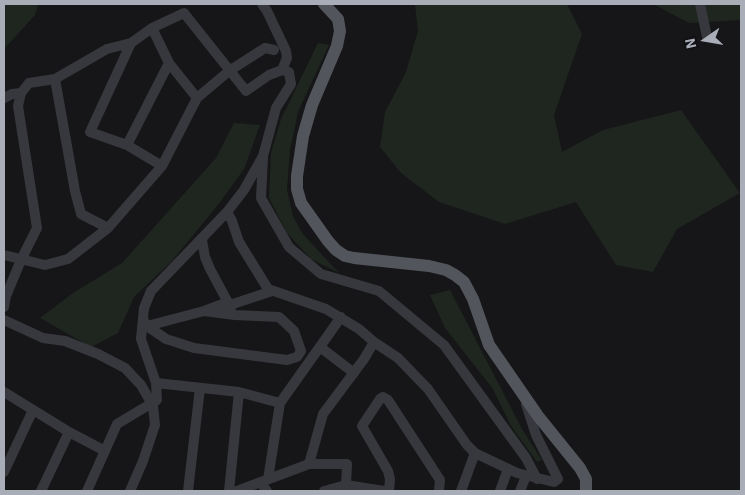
<!DOCTYPE html>
<style>
body{margin:0}
#map{position:relative;width:745px;height:495px;overflow:hidden;background:#161618;font-family:"IBM Plex Sans",sans-serif}
canvas{display:block}
.frame{position:absolute;inset:0;border:5px solid #a8adb8;pointer-events:none}
.north{position:absolute;left:680px;top:15px;width:50px;height:50px;-webkit-text-stroke:4px #111113;paint-order:stroke;rotate:257deg;font-size:14px;font-weight:700;line-height:20px;text-align:center;color:#a8adb8}
.north::after{content:'';display:block;margin:auto;width:18px;height:22px;background:#a8adb8;clip-path:polygon(50% 0,100% 100%,50% 72%,0 100%)}
</style>
<div id="map">
<canvas width="745" height="495"></canvas>
<div class="frame"></div>
<div class="north">N</div>
</div>
<script>
const g = document.querySelector('canvas').getContext('2d');
g.lineJoin = 'round';
function fillPath(path, color) { g.fillStyle = color; g.fill(path, 'evenodd'); }
const poly = rows => new Path2D(rows.map(r => 'M' + r).join(''));
function stroke(path, color, width, dash) { g.strokeStyle = color; g.lineWidth = width; g.lineCap = dash ? 'butt' : 'round'; g.setLineDash(dash || []); g.stroke(path); }
const green = poly([
 [4,4,38,4,35,15,4,49],
 [415,4,567,4,582,34,554,115,562,152,603,130,681,110,740,193,677,229,653,272,616,265,576,202,505,224,439,202,401,173,380,147,385,112,406,72,418,31],
 [653,4,739,4,741,9,741,20,689,23],
 [318,43,329,45,298,112,290,150,287,190,293,216,302,233,339,273,311,259,287,233,269,198,271,153,281,119],
 [234,123,260,125,244,169,221,201,172,261,134,297,118,333,91,347,40,318,73,293,122,263,216,158],
 [450,290,522,429,542,460,537,462,511,426,493,389,445,328,430,295]
]);
const minor = poly([
 [262,4,267,11,286,51,287,58,282,70],
 [700,4,707,37],
 [152,28,169,63,197,98],
 [55,79,75,191,81,214,108,228,162,166,197,98,229,71,265,48,274,50],
 [4,98,12,94,21,93],
 [127,145,169,63],
 [263,158,261,198,289,247,321,274,379,291,444,345,526,458,537,479],
 [227,212,232,221,239,242,268,289,326,309,359,329,374,342],
 [202,240,205,257,210,269,231,308],
 [4,255,45,265,68,259,108,228],
 [230,305,272,291],
 [4,307,6,296,21,260,37,228,18,106,21,93,29,83,55,79,107,49,131,43],
 [143,319,147,326,166,339,194,348,287,360,297,357,301,351,294,331,279,317,235,315,204,311],
 [4,320,43,338,65,341,98,354,125,368,141,385,153,406,155,425,143,461,130,491],
 [147,326,204,311,228,302],
 [320,347,354,373],
 [156,383,239,392,280,403],
 [4,392,69,432,105,451],
 [309,464,323,414,364,359,374,342,398,358,428,389,467,445,475,453,517,473,554,482,558,479,536,435,526,404],
 [4,472,33,410],
 [268,479,280,403,341,317],
 [260,482,267,491],
 [41,491,69,432],
 [87,491,117,424,157,400,156,383,141,339,144,308,151,291,227,212,244,190,263,156,276,108,291,84,289,72,282,70,269,75,246,91,184,13,152,28,131,43,90,132,127,145,162,166],
 [188,491,200,388],
 [229,491,239,392],
 [237,491,309,464,347,464,346,485],
 [324,491,346,485,384,491],
 [389,491,390,479,388,471,362,426,380,399,383,397,388,400,440,480,439,491],
 [461,491,475,453],
 [500,491,508,469],
 [520,491,526,476]
]);
const major = poly([
 [324,4,338,19,340,31,337,46,312,105,303,136,297,176,297,189,301,203,328,241,336,250,345,256,354,258,429,266,446,270,455,275,464,282,473,299,489,345,538,416,580,468,586,479,586,491]
]);
fillPath(green, '#1e261f');
stroke(minor, '#37383d', 10);
stroke(major, '#53555c', 12);
</script>
